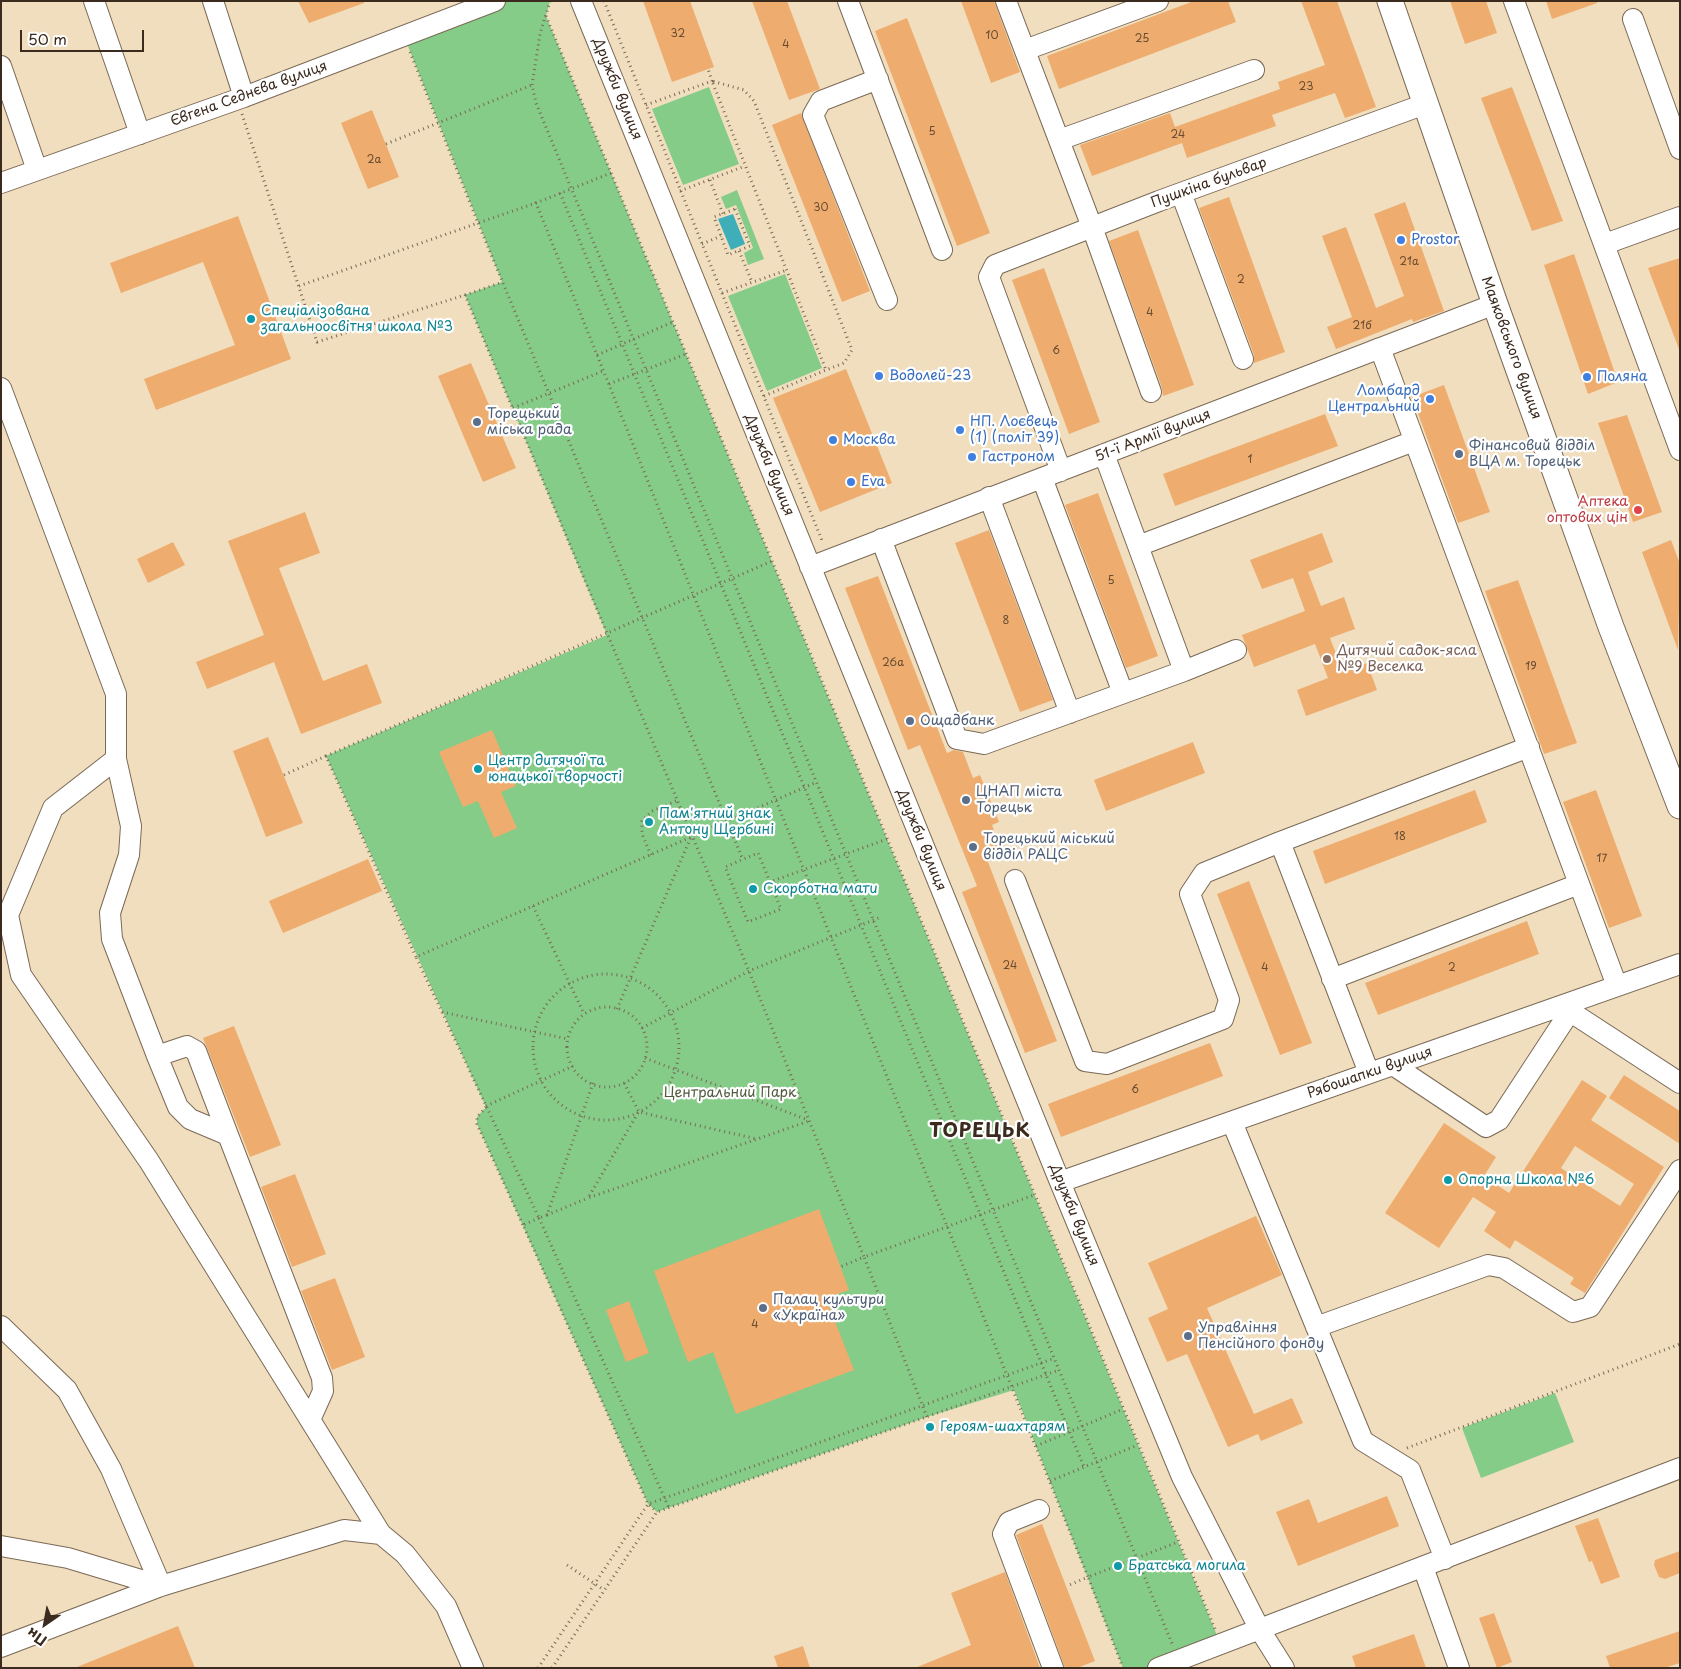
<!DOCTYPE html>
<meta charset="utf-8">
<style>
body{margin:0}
#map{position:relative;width:1681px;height:1669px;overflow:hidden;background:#f0debe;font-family:"Playpen Sans",sans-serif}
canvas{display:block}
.frame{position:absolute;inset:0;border:2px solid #3b2a1e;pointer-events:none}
.north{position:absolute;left:20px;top:1599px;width:50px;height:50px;-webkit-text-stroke:4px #fff;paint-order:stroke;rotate:213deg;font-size:14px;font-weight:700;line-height:20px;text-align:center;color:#3b2a1e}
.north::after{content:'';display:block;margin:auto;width:18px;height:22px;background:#3b2a1e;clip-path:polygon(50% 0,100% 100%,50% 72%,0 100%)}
.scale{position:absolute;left:20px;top:30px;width:124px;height:22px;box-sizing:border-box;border:2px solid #3b2a1e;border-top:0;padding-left:6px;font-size:15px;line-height:18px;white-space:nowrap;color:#3b2a1e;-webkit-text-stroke:4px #fff;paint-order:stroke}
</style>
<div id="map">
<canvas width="1681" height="1669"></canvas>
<div class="frame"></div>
<div class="north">Пн</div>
<div class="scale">50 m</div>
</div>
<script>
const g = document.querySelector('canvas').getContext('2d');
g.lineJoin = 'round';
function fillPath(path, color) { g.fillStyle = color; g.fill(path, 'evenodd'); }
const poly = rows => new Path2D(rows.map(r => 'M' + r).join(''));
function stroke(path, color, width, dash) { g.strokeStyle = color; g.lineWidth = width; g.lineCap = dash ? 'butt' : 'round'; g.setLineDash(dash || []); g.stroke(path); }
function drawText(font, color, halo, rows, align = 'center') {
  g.font = font + ' "Playpen Sans",sans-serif'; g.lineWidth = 4.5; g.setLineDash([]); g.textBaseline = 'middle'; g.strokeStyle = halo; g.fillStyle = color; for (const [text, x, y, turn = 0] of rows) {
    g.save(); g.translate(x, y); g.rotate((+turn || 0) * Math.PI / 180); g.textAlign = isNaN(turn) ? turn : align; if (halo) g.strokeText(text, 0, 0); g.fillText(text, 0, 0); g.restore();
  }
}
const green = poly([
 [495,1,550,1,546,16,1221,1645,1158,1668,1123,1668,1014,1390,927,1417,657,1512,648,1504,477,1124,477,1117,486,1107,326,756,607,635,465,295,502,282,404,36],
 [709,87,739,164,683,185,652,109],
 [737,190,764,259,748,265,744,253,753,248,736,205,726,209,721,197],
 [785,274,822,368,767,391,728,296],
 [1555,1393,1574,1442,1481,1478,1462,1428]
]);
const water = poly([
 [733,214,745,244,731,250,718,219]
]);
const building = poly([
 [298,1,364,1,364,3,309,23],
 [643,1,690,1,714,67,672,82],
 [752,1,787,1,820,89,789,100],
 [961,1,994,1,1020,72,991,83],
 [1194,1,1228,1,1236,22,1059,89,1047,56],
 [1301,1,1337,1,1376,107,1345,118,1335,93,1272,115,1276,126,1187,158,1182,143,1092,176,1080,145,1170,113,1175,127,1280,89,1278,82,1325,65],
 [1450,1,1486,1,1497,33,1465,44],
 [1546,1,1597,1,1597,3,1552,19],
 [907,18,990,233,957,246,875,31],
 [1512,87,1563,221,1532,231,1481,98],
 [372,110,399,177,368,189,341,123],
 [801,113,870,291,842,302,772,125],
 [1229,197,1285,352,1254,363,1254,355,1199,208],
 [1405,202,1444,311,1413,322,1412,319,1336,349,1327,327,1352,317,1322,236,1346,227,1376,308,1404,296,1374,214],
 [238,216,291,359,156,410,144,379,235,345,203,262,121,293,110,263],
 [1138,230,1194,385,1163,396,1162,388,1109,241],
 [1574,254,1618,382,1588,394,1544,265],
 [1680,258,1680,349,1679,349,1648,268],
 [1044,268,1100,422,1069,434,1012,280],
 [471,363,516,468,483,482,438,376],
 [846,369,892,483,820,512,773,398],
 [1444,385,1490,512,1458,523,1412,397],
 [1325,414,1338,446,1175,506,1163,474],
 [1627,415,1662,512,1633,522,1598,423],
 [1098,493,1158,656,1126,668,1065,505],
 [305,512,320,553,279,568,323,681,367,664,382,703,301,734,274,662,207,689,196,662,264,635,228,541],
 [989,530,1053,700,1020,712,955,543],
 [1322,533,1333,562,1308,572,1321,606,1344,597,1355,629,1330,638,1343,672,1367,663,1377,690,1306,716,1297,690,1328,678,1315,644,1254,667,1242,635,1305,611,1293,578,1262,589,1250,560],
 [1671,540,1680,564,1678,650,1642,552],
 [173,542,185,565,148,583,137,559],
 [878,576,947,753,954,750,963,752,973,778,980,775,999,822,992,825,1004,855,988,862,1057,1041,1025,1053,962,892,977,886,920,745,908,750,845,588],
 [1518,580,1577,743,1544,754,1485,591],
 [492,730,516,786,501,792,517,828,494,838,478,801,463,807,439,752],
 [268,737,303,823,266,837,233,751],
 [1193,742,1205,773,1106,811,1094,780],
 [1475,790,1487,822,1325,884,1313,851],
 [1596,790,1642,916,1609,928,1563,802],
 [368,859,382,891,283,933,269,901],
 [1249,881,1312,1043,1280,1055,1217,894],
 [1527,921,1539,954,1378,1015,1365,983],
 [234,1026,281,1145,250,1157,203,1038],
 [1210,1043,1223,1076,1061,1137,1048,1104],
 [1624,1075,1680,1111,1680,1144,1609,1098],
 [1582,1080,1607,1096,1591,1120,1664,1167,1585,1293,1570,1284,1574,1278,1515,1240,1510,1249,1484,1231,1496,1212,1473,1197,1439,1248,1385,1213,1444,1123,1496,1157,1484,1176,1509,1193],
 [1575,1146,1634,1184,1620,1206,1561,1168],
 [295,1174,326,1254,292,1267,261,1187],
 [819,1209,849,1290,826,1298,854,1370,736,1414,713,1352,688,1362,654,1271],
 [1256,1216,1282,1275,1207,1308,1254,1414,1292,1398,1303,1423,1261,1441,1258,1434,1228,1447,1187,1354,1167,1362,1148,1318,1168,1309,1148,1263],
 [335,1278,365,1357,332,1370,301,1291],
 [629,1301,649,1353,626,1362,606,1310],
 [1387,1496,1399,1526,1298,1566,1276,1512,1309,1499,1318,1523],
 [1598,1518,1620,1577,1601,1584,1592,1561,1589,1562,1575,1526],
 [1042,1524,1095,1661,1077,1668,1065,1668,1016,1535],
 [1680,1551,1680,1573,1665,1579,1659,1577,1654,1565,1655,1560],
 [1005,1572,1040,1668,915,1668,971,1645,951,1593],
 [1494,1613,1512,1662,1497,1668,1479,1618],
 [178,1626,195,1668,77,1668,77,1667],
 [1680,1631,1680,1663,1664,1668,1610,1668,1606,1656],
 [1414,1634,1426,1668,1356,1668,1352,1656],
 [803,1646,810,1668,778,1668,774,1656]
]);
const path = poly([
 [550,1,540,34,532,85,536,103,1173,1646],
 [604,1,823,543],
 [546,16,1215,1629],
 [410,52,478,223,536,203],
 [646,105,712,81,708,69],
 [242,114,317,342,465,295,749,971,864,1257,840,1267],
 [386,144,532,85],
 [611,173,536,203,1088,1577,1067,1586],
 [710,180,723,214],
 [680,191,745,166],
 [560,193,1084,1467],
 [735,209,750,246,728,255,714,217,735,209],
 [702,244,721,236],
 [739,251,752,282],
 [299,286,478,223,743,860],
 [722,293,787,270],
 [465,295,503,282],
 [597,355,673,322],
 [609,384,686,354],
 [764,396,826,370,844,363,852,350,754,101,744,90,712,81,826,370],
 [513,408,603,371],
 [284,775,326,756],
 [651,855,642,834,642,821,652,811,676,801],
 [770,882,758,853,725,867,748,922,781,909,770,882,887,839],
 [533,906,584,1014],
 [416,957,326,756,772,561],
 '533 1047a73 73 0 1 1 146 0a73 73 0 1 1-146 0Z',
 '567 1047a40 40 0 1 1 80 0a40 40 0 1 1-80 0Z',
 [617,1009,691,837,817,782],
 [442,1012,568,1039],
 [642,1028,749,971,881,917],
 [645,1058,808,1120],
 [593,1083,547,1215,539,1218,416,957,691,837],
 [624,1083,639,1112,757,1139],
 [486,1106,573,1066],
 [486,1107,477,1117,477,1124,523,1225],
 [638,1113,588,1198,809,1121],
 [547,1215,588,1198],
 [539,1218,523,1225,648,1504,657,1512],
 [539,1218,669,1508],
 [927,1417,864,1257,1034,1195],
 [1036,1446,1123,1409],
 [1407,1448,1680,1344],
 [1050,1481,1138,1445],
 [567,1565,604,1590],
 [538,1668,648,1504,1055,1358],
 [552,1668,657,1512,1059,1370],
 [1123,1668,1088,1577,1178,1542]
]);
const minor = poly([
 [94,1,140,134],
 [213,1,244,97],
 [581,1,1060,1182,1182,1477,1260,1630,1284,1668],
 [848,1,942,250],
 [1006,1,1092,227,1151,392],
 [1514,1,1680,450],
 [1633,19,1680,149],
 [1020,38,1025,50,1158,1],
 [1,66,37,170],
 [878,79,821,101,813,115,887,300],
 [1059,140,1254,70],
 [1,183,244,97,495,1],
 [1181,193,1243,359],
 [1605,244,1680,217],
 [1370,352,1380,348,1617,986],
 [1,388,116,694,116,759,131,826,129,855,110,913,112,939,157,1056],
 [1104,454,1138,546],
 [1061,471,989,277,995,265,1159,201,1425,104],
 [1042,478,1123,693],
 [989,497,1070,713],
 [881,539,957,739,984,744,1184,671],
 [810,567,1495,304],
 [1236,650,1184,671,1138,546,1414,441],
 [116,759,53,808,8,915,21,975,149,1161,381,1534],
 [1015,880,1085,1061,1107,1064,1223,1019,1229,1000,1190,894,1204,873,1280,842],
 [1332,979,1579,884],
 [1566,1012,1574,1014,1680,1083],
 [1393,1065,1486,1127,1499,1120,1565,1019,1566,1012,1564,1005],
 [1369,1073,1280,842,1529,747],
 [1232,1122,1363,1441,1410,1470,1445,1559],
 [228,1135,190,1119,178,1107,157,1056,187,1046,196,1051,228,1135,322,1378,323,1391,310,1420],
 [1060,1182,1680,964],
 [1,1326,67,1390,111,1469,161,1586],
 [1316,1327,1488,1265,1504,1268,1573,1312,1590,1307,1680,1170],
 [1039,1510,1009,1522,1003,1534,1053,1668],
 [1,1546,68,1558,161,1586],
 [1423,1567,1459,1668],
 [1,1647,161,1586,344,1530,381,1534,405,1554,446,1606,473,1668],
 [1158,1668,1680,1468]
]);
const major = poly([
 [1390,1,1495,304,1611,627,1680,806]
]);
const markers = [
 [1401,240,5,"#3f7fe0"],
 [251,319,5,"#0f9aa8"],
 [879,376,5,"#3f7fe0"],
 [1587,377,5,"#3f7fe0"],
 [1430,399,5,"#3f7fe0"],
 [477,422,5,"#5c6f8a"],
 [960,430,5,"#3f7fe0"],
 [833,440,5,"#3f7fe0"],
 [1459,454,5,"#5c6f8a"],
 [972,457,5,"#3f7fe0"],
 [851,482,5,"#3f7fe0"],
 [1638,510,5,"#e0444e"],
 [1327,659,5,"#8d6e63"],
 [910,721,5,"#5c6f8a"],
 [478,769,5,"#0f9aa8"],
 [966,800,5,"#5c6f8a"],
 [649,822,5,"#0f9aa8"],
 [973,847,5,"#5c6f8a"],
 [753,889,5,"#0f9aa8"],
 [1448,1180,5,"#0f9aa8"],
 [763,1308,5,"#5c6f8a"],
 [1188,1336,5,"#5c6f8a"],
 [930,1427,5,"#0f9aa8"],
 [1118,1566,5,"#0f9aa8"]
];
const numberNames = [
 ["32",678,34],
 ["10",992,36],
 ["25",1142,39],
 ["4",786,45],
 ["23",1306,87],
 ["5",932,132],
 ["24",1178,135],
 ["2а",374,160],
 ["30",821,208],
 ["21а",1409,262],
 ["2",1241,280],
 ["4",1150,313],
 ["21б",1362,326],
 ["6",1056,351],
 ["1",1250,460],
 ["5",1111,581],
 ["8",1006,621],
 ["26а",893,663],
 ["19",1531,667],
 ["18",1400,837],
 ["17",1602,859],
 ["24",1010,966],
 ["4",1265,968],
 ["2",1452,968],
 ["6",1135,1090],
 ["4",755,1325]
];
const streetNames = [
 ["Дружби вулиця",617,89,68],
 ["Євгена Седнєва вулиця",249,94,-20],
 ["Пушкіна бульвар",1209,183,-20],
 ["Маяковського вулиця",1511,348,70],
 ["51-ї Армії вулиця",1153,436,-21],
 ["Дружби вулиця",769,465,68],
 ["Дружби вулиця",921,840,68],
 ["Рябошапки вулиця",1370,1073,-19],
 ["Дружби вулиця",1074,1215,68]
];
const shopNames = [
 ["Prostor",1411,240],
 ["Водолей-23",889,376],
 ["Поляна",1597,377],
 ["Ломбард",1420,391,"right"],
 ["Центральний",1420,407,"right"],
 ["НП. Лоєвець",970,422],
 ["(1) (політ 39)",970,438],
 ["Москва",843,440],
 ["Гастроном",982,457],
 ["Eva",861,482]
];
const cultureNames = [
 ["Спеціалізована",261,311],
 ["загальноосвітня школа №3",261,327],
 ["Центр дитячої та",488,761],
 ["юнацької творчості",488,777],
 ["Пам'ятний знак",659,814],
 ["Антону Щербині",659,830],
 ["Скорботна мати",763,889],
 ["Опорна Школа №6",1458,1180],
 ["Героям-шахтарям",940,1427],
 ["Братська мoгила",1128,1566]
];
const serviceNames = [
 ["Торецький",487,414],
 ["міська рада",487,430],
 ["Фінансовий відділ",1469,446],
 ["ВЦА м. Торецьк",1469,462],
 ["Ощадбанк",920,721],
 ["ЦНАП міста",976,792],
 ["Торецьк",976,808],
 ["Торецький міський",983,839],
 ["відділ РАЦС",983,855],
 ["Палац культури",773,1300],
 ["«Україна»",773,1316],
 ["Управління",1198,1328],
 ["Пенсійного фонду",1198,1344]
];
const healthNames = [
 ["Аптека",1628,502],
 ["оптових цін",1628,518]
];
const educationNames = [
 ["Дитячий садок-ясла",1337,651],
 ["№9 Веселка",1337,667]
];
const parkNames = [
 ["Центральний Парк",730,1093]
];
const districtNames = [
 ["ТОРЕЦЬК",980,1132]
];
fillPath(green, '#84cc88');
fillPath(water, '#3eafb9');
fillPath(building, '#eead6e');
stroke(minor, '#7a6956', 22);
stroke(major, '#7a6956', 27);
stroke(path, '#7a6956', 3, [1, 4]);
stroke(minor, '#fff', 20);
stroke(major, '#fff', 25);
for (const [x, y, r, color] of markers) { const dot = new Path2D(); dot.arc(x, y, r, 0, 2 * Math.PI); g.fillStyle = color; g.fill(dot); stroke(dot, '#fff', 2); }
drawText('11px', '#684b32', null, numberNames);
drawText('14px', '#3b2a1e', '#fff', streetNames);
drawText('14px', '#366cbe', '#fff', shopNames, 'left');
drawText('14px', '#0d838f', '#fff', cultureNames, 'left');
drawText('14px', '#4e5e75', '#fff', serviceNames, 'left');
drawText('14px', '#be3a42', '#fff', healthNames, 'right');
drawText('14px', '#785e54', '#fff', educationNames, 'left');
drawText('14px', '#515b3e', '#fff', parkNames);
g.letterSpacing = '1px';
drawText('bold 19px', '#3b2a1e', '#fff', districtNames);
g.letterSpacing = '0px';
</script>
